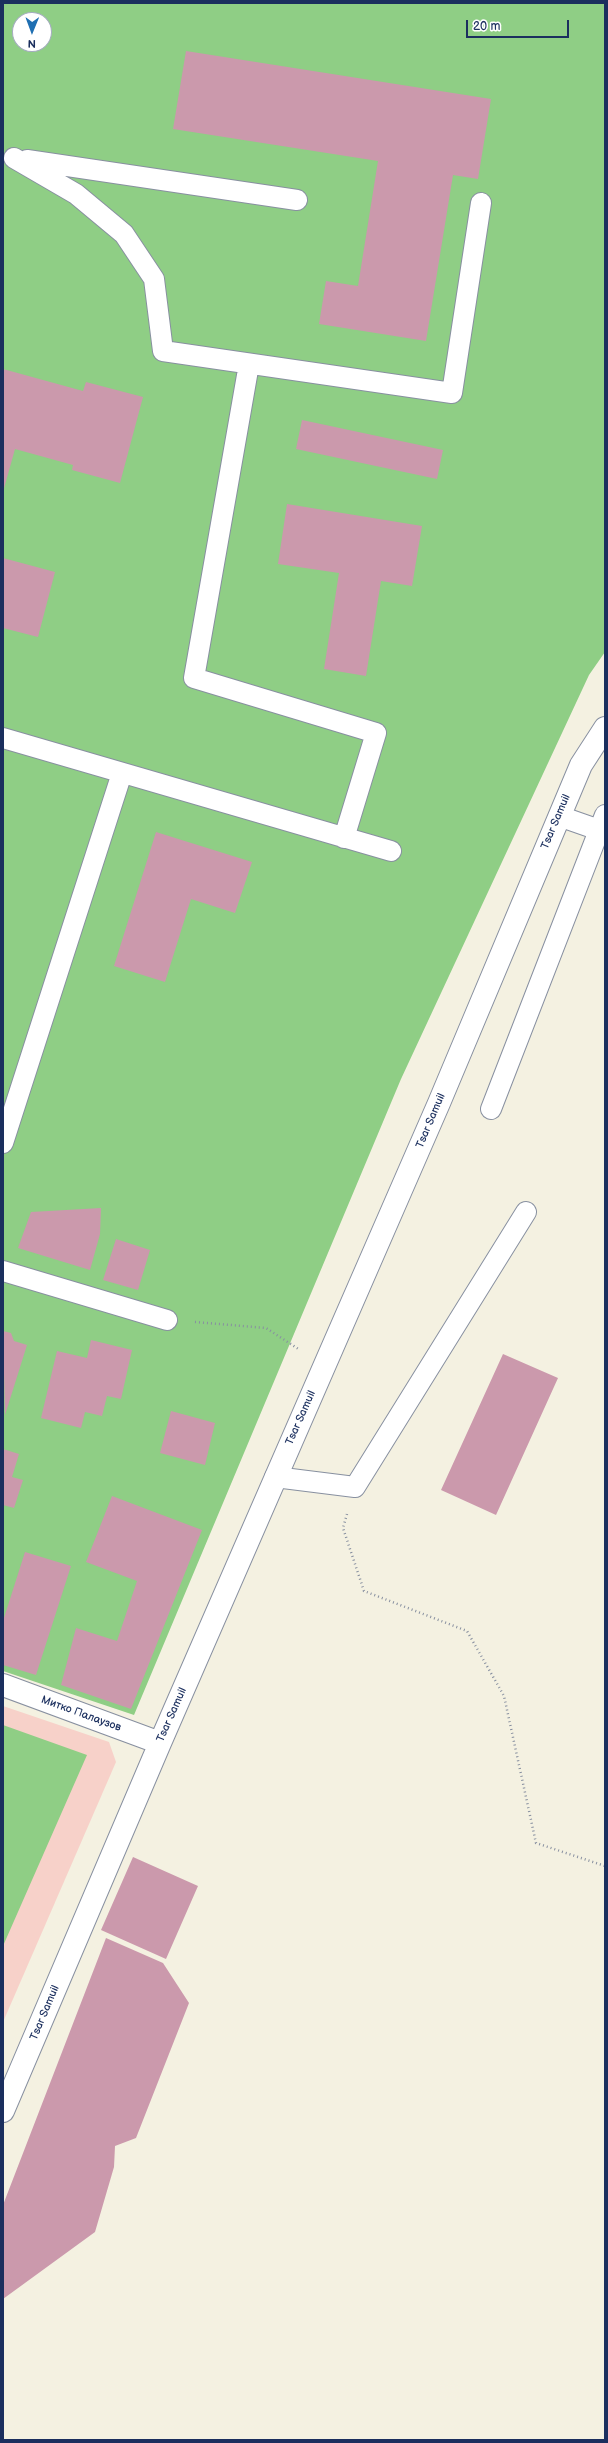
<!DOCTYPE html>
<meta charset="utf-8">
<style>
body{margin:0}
#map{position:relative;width:608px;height:2443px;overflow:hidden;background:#f4f1e1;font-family:"Balsamiq Sans",sans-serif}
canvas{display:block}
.frame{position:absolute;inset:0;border:4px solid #1b2f5e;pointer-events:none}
.north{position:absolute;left:12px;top:12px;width:40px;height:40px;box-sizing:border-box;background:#fff;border:1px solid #a4acbf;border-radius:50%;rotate:181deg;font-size:11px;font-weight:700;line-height:16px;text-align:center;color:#1b2f5e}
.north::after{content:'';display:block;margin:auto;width:14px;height:18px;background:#1f6fb2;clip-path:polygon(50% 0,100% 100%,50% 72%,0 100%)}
.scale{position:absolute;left:466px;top:20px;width:103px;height:18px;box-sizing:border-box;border:2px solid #1b2f5e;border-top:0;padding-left:5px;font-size:12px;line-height:14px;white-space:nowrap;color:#1b2f5e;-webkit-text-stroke:3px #fff;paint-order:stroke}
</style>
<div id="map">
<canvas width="608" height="2443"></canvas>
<div class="frame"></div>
<div class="north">N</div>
<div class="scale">20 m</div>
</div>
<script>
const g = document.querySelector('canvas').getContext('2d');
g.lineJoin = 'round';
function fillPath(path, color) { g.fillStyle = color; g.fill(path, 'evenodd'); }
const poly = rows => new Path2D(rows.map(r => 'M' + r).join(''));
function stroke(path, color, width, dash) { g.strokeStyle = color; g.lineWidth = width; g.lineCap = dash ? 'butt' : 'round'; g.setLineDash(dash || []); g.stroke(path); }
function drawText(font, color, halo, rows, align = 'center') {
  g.font = font + ' "Balsamiq Sans",sans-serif'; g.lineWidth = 3; g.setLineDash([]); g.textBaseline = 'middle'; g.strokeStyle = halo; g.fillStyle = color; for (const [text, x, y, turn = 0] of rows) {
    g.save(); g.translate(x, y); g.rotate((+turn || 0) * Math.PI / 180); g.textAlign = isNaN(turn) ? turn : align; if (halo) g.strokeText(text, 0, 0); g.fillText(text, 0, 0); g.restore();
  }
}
const built = poly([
 [3,1706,109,1742,116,1762,3,2022]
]);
const green = poly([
 [3,3,605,3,605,652,589,675,401,1079,134,1715,3,1671],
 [20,20,44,20,44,44,20,44],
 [3,1725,87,1755,3,1946]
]);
const building = poly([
 [186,51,491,99,478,179,453,175,426,341,319,324,326,281,358,286,378,161,173,129],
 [3,369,83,391,86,382,143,397,120,483,72,470,73,465,15,449,3,492],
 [302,420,443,450,437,479,296,449],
 [287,504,422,526,412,586,381,581,366,676,324,669,339,573,278,564],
 [3,558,55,572,38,637,3,628],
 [156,832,252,862,235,913,191,899,165,982,114,966],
 [101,1208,100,1234,90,1270,18,1248,31,1212],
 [116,1239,150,1250,138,1290,103,1280],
 [3,1331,11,1333,14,1341,27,1345,5,1415],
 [91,1340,132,1350,121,1399,107,1396,102,1416,85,1412,81,1428,41,1418,57,1351,87,1358],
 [503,1354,558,1378,496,1515,441,1490],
 [171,1411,215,1423,205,1465,160,1453],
 [3,1449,19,1454,12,1477,23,1480,14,1508,3,1505],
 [112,1496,202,1530,131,1709,61,1685,76,1628,117,1641,137,1581,86,1562],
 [25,1552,71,1566,36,1675,3,1665,3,1621],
 [133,1857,198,1886,166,1959,101,1930],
 [106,1938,163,1963,189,2003,136,2138,115,2146,114,2167,95,2232,3,2299,3,2205]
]);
const path = poly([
 [195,1322,266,1328,300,1350],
 [347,1514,343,1528,364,1591,467,1631,504,1696,536,1843,605,1866]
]);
const service = poly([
 [14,158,76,194,124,234,154,279,163,351,452,393,481,203],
 [27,160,297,200],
 [249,364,194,678,376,733,344,838],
 [3,738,391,851],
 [559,816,599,830],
 [491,1109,605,815],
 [3,1143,122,773],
 [3,1271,167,1320],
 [275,1477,355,1487,526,1212]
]);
const minor = poly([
 [3,1685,160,1743],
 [3,2111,160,1743,439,1103,581,765,605,728]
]);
const streetNames = [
 ["Tsar Samuil",556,822,-67],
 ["Tsar Samuil",431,1121,-67],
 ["Tsar Samuil",301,1418,-66],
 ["Митко Палаузов",81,1714,20],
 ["Tsar Samuil",172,1715,-66],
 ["Tsar Samuil",45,2013,-67]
];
fillPath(built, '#f7d1c9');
fillPath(green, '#8fce85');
fillPath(building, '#cb99ac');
stroke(service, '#8890a0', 22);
stroke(minor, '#8890a0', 24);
stroke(path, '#8890a0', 2.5, [1, 3]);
stroke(service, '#fff', 20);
stroke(minor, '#fff', 22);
drawText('11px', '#1b2f5e', '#fff', streetNames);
</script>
